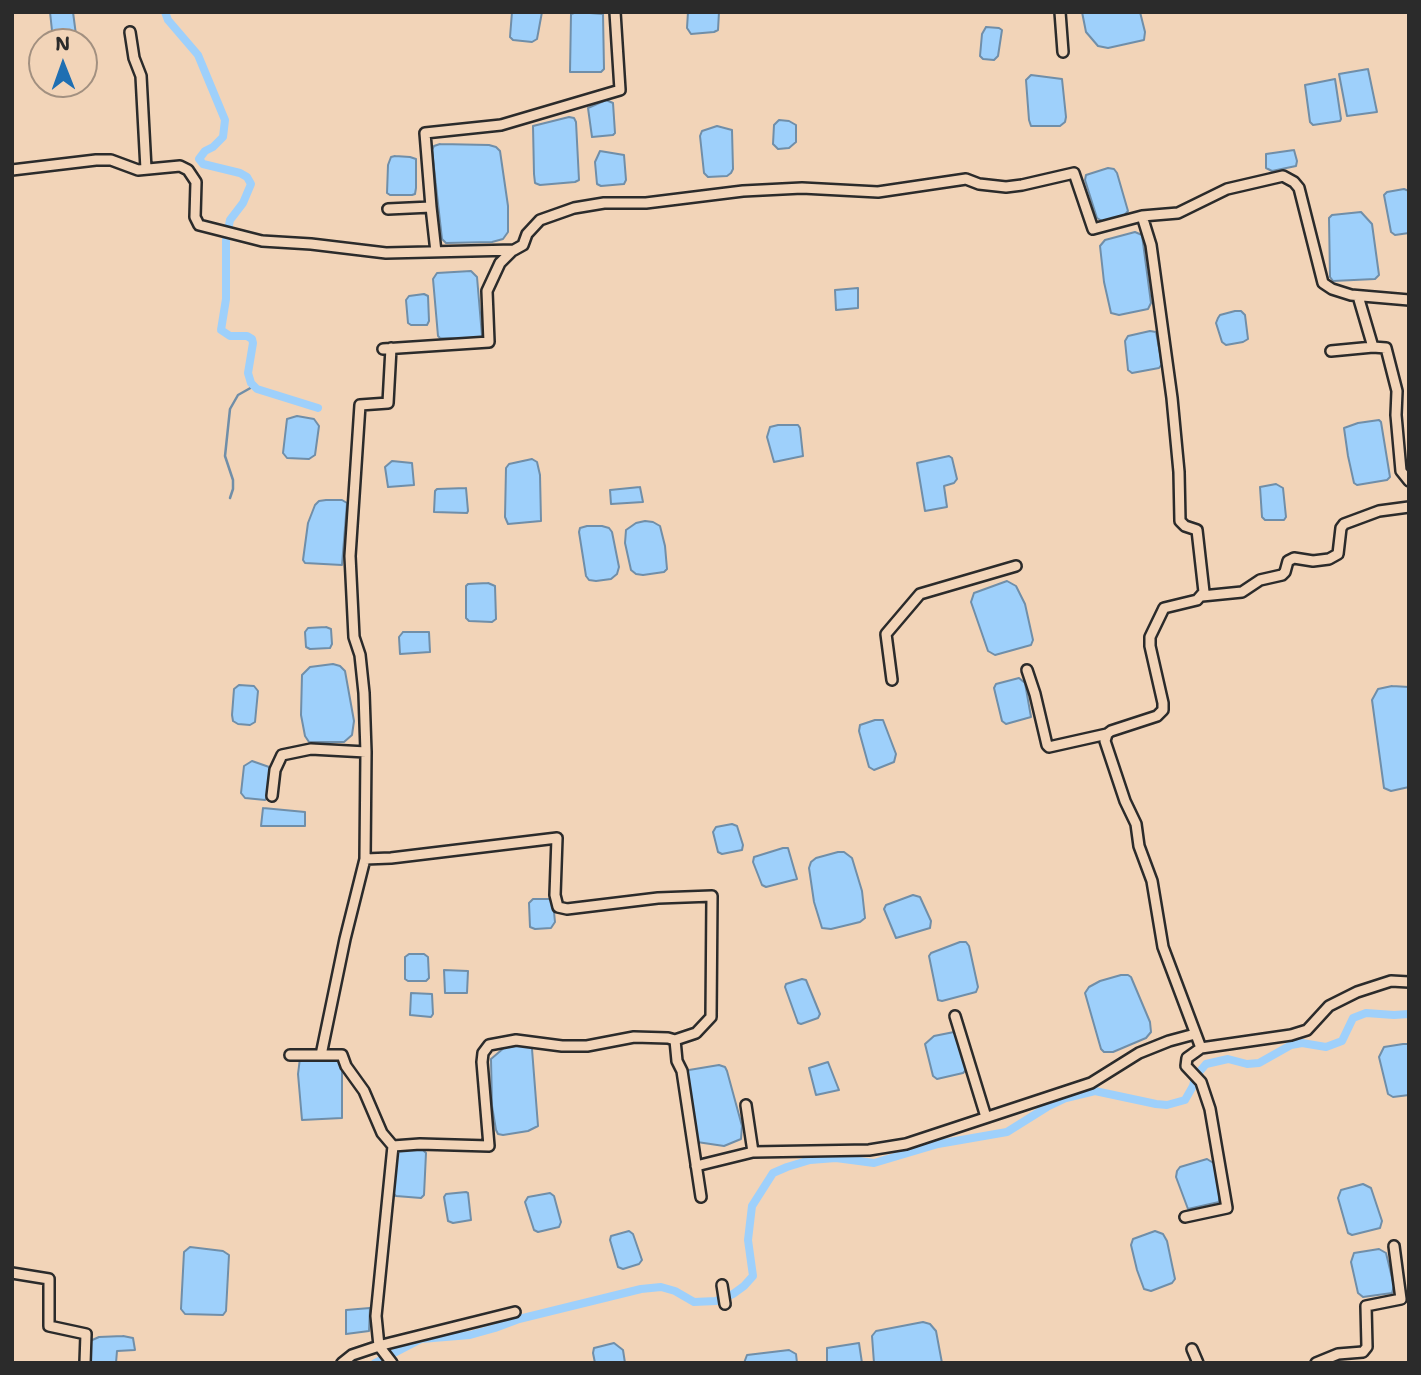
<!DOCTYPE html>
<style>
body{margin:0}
#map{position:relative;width:1421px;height:1375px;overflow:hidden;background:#f2d4b8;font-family:"Shantell Sans",sans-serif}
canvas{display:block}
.frame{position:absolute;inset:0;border:14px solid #2b2b2b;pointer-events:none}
.north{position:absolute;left:28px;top:28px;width:70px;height:70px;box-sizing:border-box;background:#f2d4b8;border:2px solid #a29080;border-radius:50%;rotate:359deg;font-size:19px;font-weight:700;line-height:28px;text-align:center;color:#2b2b2b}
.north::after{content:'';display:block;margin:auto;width:24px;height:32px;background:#1f6fb2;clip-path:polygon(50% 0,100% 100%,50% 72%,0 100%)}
</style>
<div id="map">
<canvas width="1421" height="1375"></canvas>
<div class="frame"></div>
<div class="north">N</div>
</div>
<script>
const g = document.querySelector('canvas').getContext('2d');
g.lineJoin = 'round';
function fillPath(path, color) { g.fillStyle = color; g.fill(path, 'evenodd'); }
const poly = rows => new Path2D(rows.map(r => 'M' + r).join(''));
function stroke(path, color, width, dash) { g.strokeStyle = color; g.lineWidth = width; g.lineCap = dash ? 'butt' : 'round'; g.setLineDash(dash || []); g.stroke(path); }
const water = poly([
 [50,12,73,12,76,35,73,38,53,40,50,12],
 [512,12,542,12,537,39,532,42,513,40,510,37,512,12],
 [577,12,603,14,604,69,601,72,570,72,571,14,577,12],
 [688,12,719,12,718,30,714,32,691,34,687,28,688,12],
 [1082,12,1140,12,1145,32,1144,40,1108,48,1098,46,1086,32,1082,12],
 [986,27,999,28,1002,30,998,56,994,60,983,59,980,56,982,34,986,27],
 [1368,69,1377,112,1347,116,1339,74,1368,69],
 [1031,75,1062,79,1066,117,1065,122,1060,126,1031,126,1029,120,1026,80,1031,75],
 [1335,79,1341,119,1340,121,1313,125,1310,122,1305,85,1335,79],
 [606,100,613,103,615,133,613,135,592,137,588,108,606,100],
 [569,117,574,118,576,122,579,180,575,182,540,185,535,183,534,174,533,126,569,117],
 [779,120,789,121,796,125,796,142,789,148,778,149,773,144,774,125,779,120],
 [717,126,732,130,733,169,731,173,727,176,708,177,704,173,700,136,702,131,717,126],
 [440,144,489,145,496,147,500,151,508,206,508,232,503,239,492,242,446,243,442,239,432,150,434,146,440,144],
 [1294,150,1297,161,1296,166,1272,171,1266,168,1266,154,1294,150],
 [600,151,624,155,626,180,624,184,601,186,597,184,595,162,600,151],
 [395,156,410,157,416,159,416,188,415,194,412,195,390,195,387,193,388,165,391,157,395,156],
 [1108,168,1114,169,1117,173,1128,211,1122,218,1104,222,1097,218,1085,180,1086,175,1108,168],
 [1404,189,1409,191,1409,233,1395,235,1391,232,1384,195,1387,192,1404,189],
 [1361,212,1372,224,1379,275,1375,279,1333,281,1330,277,1329,218,1332,215,1361,212],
 [1135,232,1142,235,1151,303,1148,309,1119,315,1111,313,1104,282,1100,246,1105,240,1135,232],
 [471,271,477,277,482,336,477,339,440,338,438,336,433,279,437,273,471,271],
 [858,288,858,308,836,310,835,290,858,288],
 [424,294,428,296,429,321,427,325,411,325,408,323,406,300,409,296,424,294],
 [1235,311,1241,311,1245,315,1248,339,1243,342,1226,345,1222,342,1216,323,1218,318,1220,315,1235,311],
 [1150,331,1156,332,1162,364,1159,368,1132,373,1128,370,1125,341,1128,336,1150,331],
 [297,416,314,419,319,426,315,455,309,459,287,458,283,453,287,419,297,416],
 [1379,420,1381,422,1390,477,1387,480,1357,485,1354,483,1348,456,1344,428,1358,423,1379,420],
 [778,425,798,425,800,428,803,456,774,462,767,437,770,427,778,425],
 [949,456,952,458,957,479,954,483,944,486,947,507,925,511,917,463,949,456],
 [532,459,537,462,540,475,541,521,508,524,505,517,506,468,509,464,532,459],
 [392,461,412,463,414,485,388,487,385,467,392,461],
 [1276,484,1283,488,1286,517,1284,520,1265,520,1262,517,1260,487,1276,484],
 [640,487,643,502,611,504,610,490,640,487],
 [466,488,468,511,467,513,434,512,435,491,437,489,466,488],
 [326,500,342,500,347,503,342,565,305,563,303,560,308,523,315,505,319,501,326,500],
 [645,521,653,522,660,526,665,546,667,569,664,572,643,575,636,574,631,570,625,543,626,530,636,523,645,521],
 [587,526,602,526,609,528,612,532,619,567,617,574,611,579,596,581,589,580,586,576,579,532,580,528,587,526],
 [1007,581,1016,586,1025,604,1033,640,1031,645,995,655,988,651,971,602,974,593,1007,581],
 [488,583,495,586,496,619,492,622,469,621,466,618,466,586,468,584,488,583],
 [326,627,331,629,332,644,330,648,310,649,306,647,305,632,308,628,326,627],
 [403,632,429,632,430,652,400,654,399,637,403,632],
 [333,664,340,666,345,671,354,721,352,735,344,742,309,742,305,736,301,715,302,675,310,667,333,664],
 [1019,678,1025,683,1031,717,1006,724,1002,721,994,688,996,684,1019,678],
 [239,685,254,686,258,691,255,722,250,725,238,724,233,721,232,715,234,689,239,685],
 [1392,686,1409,687,1409,787,1391,791,1384,788,1372,700,1378,689,1392,686],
 [875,720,883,720,896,754,894,762,874,770,869,767,859,731,860,725,875,720],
 [252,761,272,768,268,797,265,800,245,798,241,793,244,766,252,761],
 [263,808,305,812,305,826,261,826,263,808],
 [732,824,737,826,743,845,742,850,722,854,718,852,713,832,716,827,732,824],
 [783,848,788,848,797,879,766,887,762,885,753,862,754,857,783,848],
 [838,852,844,852,852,858,862,891,865,918,860,922,831,929,822,928,814,902,809,868,811,862,816,858,838,852],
 [913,895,920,897,931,921,930,928,896,938,884,909,886,905,913,895],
 [533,899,549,899,553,902,555,922,551,928,535,929,530,927,529,903,533,899],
 [960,942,966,942,969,946,978,987,976,992,942,1001,938,1000,929,956,931,953,960,942],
 [409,954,424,954,428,957,429,978,426,981,408,981,405,979,405,957,409,954],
 [444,970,468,971,467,993,445,993,444,970],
 [1121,975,1128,975,1131,977,1150,1022,1151,1032,1146,1038,1113,1052,1104,1052,1101,1049,1085,993,1089,987,1100,981,1121,975],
 [802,979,806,980,820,1014,818,1018,801,1024,798,1023,785,987,786,984,802,979],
 [411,993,432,994,433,1014,431,1017,410,1015,411,993],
 [954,1032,967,1064,966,1070,963,1073,937,1079,933,1076,925,1044,934,1036,954,1032],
 [1403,1044,1409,1044,1409,1095,1393,1097,1388,1094,1379,1057,1384,1047,1403,1044],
 [519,1045,530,1046,532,1049,538,1126,528,1131,503,1135,498,1134,496,1130,492,1106,491,1059,505,1047,519,1045],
 [300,1058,340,1059,342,1061,342,1118,302,1120,298,1074,300,1058],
 [828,1062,839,1090,816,1095,809,1068,828,1062],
 [719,1065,725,1067,727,1071,742,1126,741,1139,724,1146,697,1142,686,1075,689,1070,719,1065],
 [402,1150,423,1150,426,1153,424,1195,421,1198,396,1196,393,1193,396,1151,402,1150],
 [1207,1159,1215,1164,1220,1188,1219,1202,1188,1209,1176,1177,1177,1171,1180,1167,1207,1159],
 [1363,1184,1371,1188,1382,1221,1380,1228,1352,1235,1348,1233,1338,1198,1341,1190,1363,1184],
 [466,1192,468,1193,471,1220,453,1223,448,1221,444,1197,446,1194,466,1192],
 [550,1193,554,1196,561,1222,559,1227,538,1232,534,1230,525,1202,528,1197,550,1193],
 [629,1231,633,1234,642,1260,639,1264,623,1269,618,1267,610,1240,611,1236,629,1231],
 [1155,1231,1163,1234,1167,1241,1175,1279,1172,1283,1151,1291,1144,1289,1137,1270,1131,1245,1133,1239,1155,1231],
 [190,1247,223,1251,229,1255,226,1311,223,1315,185,1314,181,1309,184,1252,190,1247],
 [1379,1249,1386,1253,1394,1286,1392,1293,1363,1297,1358,1293,1351,1262,1354,1253,1379,1249],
 [370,1308,369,1331,346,1334,346,1310,370,1308],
 [923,1322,930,1324,936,1331,942,1363,874,1363,872,1336,876,1331,923,1322],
 [123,1336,133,1338,135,1350,117,1351,116,1363,88,1363,90,1341,99,1337,123,1336],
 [614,1343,623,1350,625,1363,595,1363,593,1353,594,1348,614,1343],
 [859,1343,862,1363,827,1363,827,1348,859,1343],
 [789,1350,796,1354,797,1363,744,1363,747,1355,789,1350]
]);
const stream = poly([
 [230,498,233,489,233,480,225,456,230,409,238,395,254,386]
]);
const canal = poly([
 [165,12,168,20,198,55,225,120,223,137,213,147,205,151,199,159,203,164,240,173,247,177,251,184,243,203,230,220,226,240,226,299,221,330,230,336,247,336,252,339,253,343,248,373,251,383,257,389,318,408],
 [375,1363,421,1339,470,1335,495,1328,519,1319,641,1289,661,1287,675,1291,694,1302,716,1301,733,1294,744,1286,753,1276,748,1240,752,1206,773,1173,787,1167,810,1160,836,1158,874,1163,938,1144,1007,1132,1047,1107,1066,1098,1095,1091,1156,1104,1167,1105,1185,1100,1193,1086,1195,1077,1206,1064,1228,1059,1247,1064,1259,1063,1291,1045,1302,1043,1326,1047,1342,1041,1353,1018,1366,1013,1394,1015,1409,1014]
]);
const street = poly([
 [1060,12,1063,52],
 [130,32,134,58,141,76,146,169],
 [12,170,96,160,111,160,138,170,180,166,188,170,196,182,195,217,199,225,262,241,311,244,386,253,514,250,523,245,527,234,540,220,574,208,604,203,646,203,743,191,802,188,878,192,966,179,979,184,1006,187,1022,185,1074,173,1093,229,1142,216,1151,245,1172,398,1179,472,1180,521,1185,526,1197,530,1204,592,1197,600,1164,608,1150,637,1150,646,1163,703,1163,710,1157,716,1111,731,1107,734,1105,741,1125,801,1136,824,1139,846,1152,881,1163,947,1201,1048],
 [431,207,425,133,501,125,620,90,615,12],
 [388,209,431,207,436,252],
 [1142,216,1178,213,1227,189,1283,176,1294,182,1299,188,1323,283,1332,289,1351,295,1409,300],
 [1358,296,1373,347,1386,348,1397,391,1396,415,1401,471,1409,481],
 [383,349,489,342,487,291,500,263,513,250],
 [1331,351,1373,347],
 [1202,596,1242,592,1260,580,1282,575,1285,572,1288,561,1294,558,1313,561,1329,559,1338,554,1341,528,1344,524,1379,511,1409,507],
 [1027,670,1035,694,1047,745,1049,747,1107,734],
 [892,680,886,634,920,594,1016,566],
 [272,796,275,770,282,755,311,749,366,752],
 [365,859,391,858,557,838,555,895,558,907,567,909,658,898,712,896,711,1017,696,1033,675,1040,668,1038,634,1037,587,1046,562,1046,516,1040,489,1045,483,1053,482,1062,489,1146,420,1144,393,1146,376,1316,379,1346,392,1363],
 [955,1016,986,1117],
 [675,1040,677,1061,682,1071,701,1197],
 [290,1055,342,1055,346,1066,364,1091,382,1133,393,1146],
 [321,1055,345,939,365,859,366,752,364,693,360,655,354,637,350,556,360,405,388,403,391,348],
 [746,1105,753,1152,869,1150,906,1144,1091,1083,1139,1053,1169,1041,1195,1034],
 [696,1166,753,1152],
 [1185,1217,1227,1208,1210,1109,1201,1082,1186,1066,1187,1058,1201,1048,1291,1035,1307,1030,1329,1006,1357,992,1391,981,1409,982],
 [12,1273,49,1279,49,1326,86,1334,85,1363],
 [722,1285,725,1304],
 [1192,1349,1198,1363],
 [342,1363,352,1355,382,1345,515,1312],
 [1316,1363,1338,1354,1363,1352,1367,1347,1366,1306,1401,1299,1394,1246]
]);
fillPath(water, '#9ed0fb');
stroke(water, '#708ea8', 2);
stroke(stream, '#708ea8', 2.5);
stroke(canal, '#9ed0fb', 8);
stroke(street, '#2b2b2b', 14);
stroke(street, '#f2d4b8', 9);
</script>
